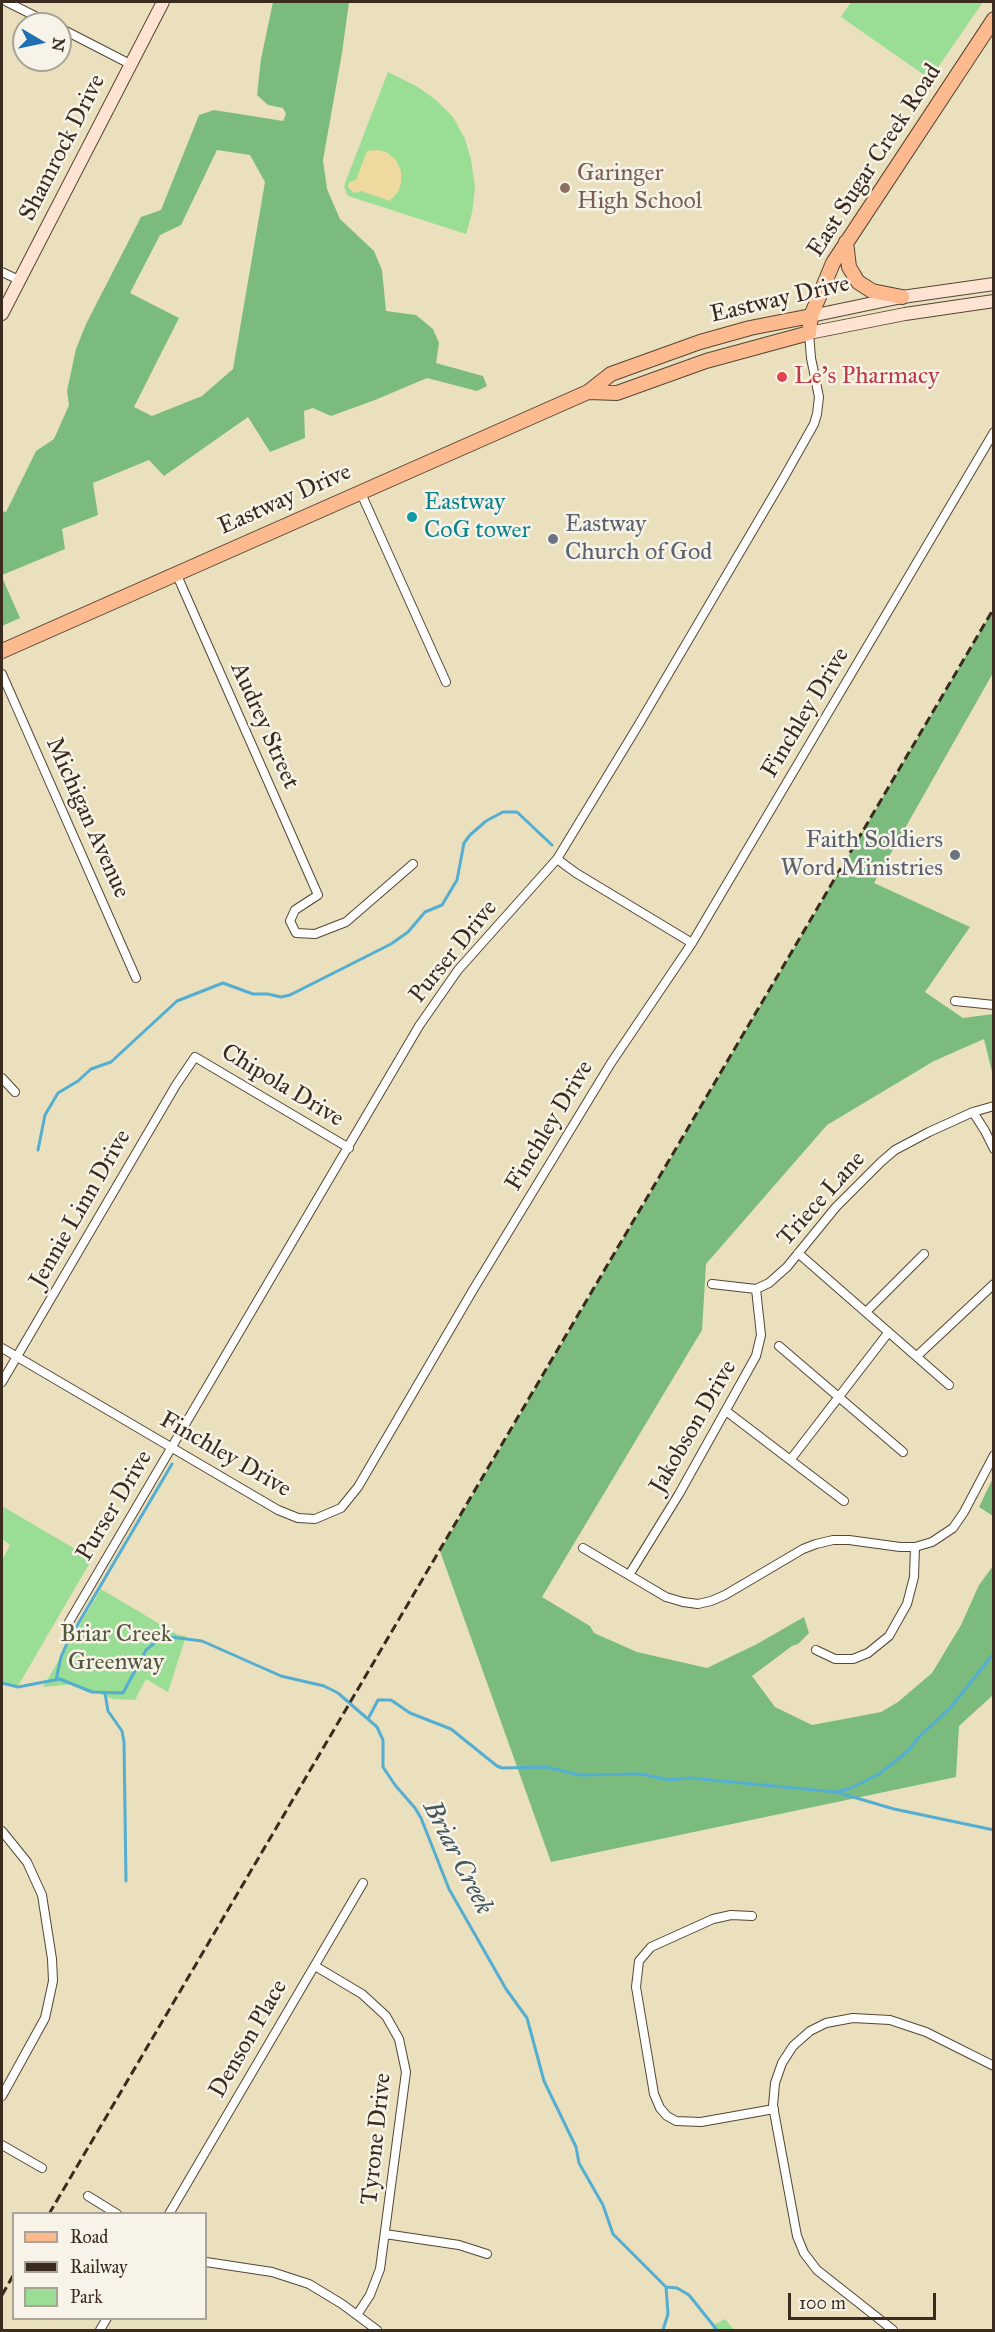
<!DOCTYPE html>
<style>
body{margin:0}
#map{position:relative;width:995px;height:2332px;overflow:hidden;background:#eae0bd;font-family:"IM FELL Great Primer",serif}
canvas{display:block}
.frame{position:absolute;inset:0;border:3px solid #3b2a1e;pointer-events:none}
.legend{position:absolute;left:12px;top:2212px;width:195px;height:108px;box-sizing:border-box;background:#f7f3e8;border:2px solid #aca397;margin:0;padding:8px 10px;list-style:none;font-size:18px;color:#3b2a1e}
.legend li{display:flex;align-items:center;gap:12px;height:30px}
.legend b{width:30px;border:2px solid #aca397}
.north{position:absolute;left:12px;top:12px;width:60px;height:60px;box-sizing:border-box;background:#f7f3e8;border:2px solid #aca397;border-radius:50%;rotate:99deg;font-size:16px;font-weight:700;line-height:24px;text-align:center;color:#3b2a1e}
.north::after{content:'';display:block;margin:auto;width:21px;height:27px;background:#1f6fb2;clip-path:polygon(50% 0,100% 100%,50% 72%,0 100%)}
.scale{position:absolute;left:788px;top:2293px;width:148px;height:27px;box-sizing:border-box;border:3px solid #3b2a1e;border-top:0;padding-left:8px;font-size:18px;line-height:21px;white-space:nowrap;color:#3b2a1e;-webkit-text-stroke:4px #f7f3e8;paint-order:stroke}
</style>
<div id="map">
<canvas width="995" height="2332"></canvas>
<div class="frame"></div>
<ul class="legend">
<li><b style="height:8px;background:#fcba8e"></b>Road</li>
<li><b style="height:8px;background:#3b2a1e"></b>Railway</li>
<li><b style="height:16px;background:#9add94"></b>Park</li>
</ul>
<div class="north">N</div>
<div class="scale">100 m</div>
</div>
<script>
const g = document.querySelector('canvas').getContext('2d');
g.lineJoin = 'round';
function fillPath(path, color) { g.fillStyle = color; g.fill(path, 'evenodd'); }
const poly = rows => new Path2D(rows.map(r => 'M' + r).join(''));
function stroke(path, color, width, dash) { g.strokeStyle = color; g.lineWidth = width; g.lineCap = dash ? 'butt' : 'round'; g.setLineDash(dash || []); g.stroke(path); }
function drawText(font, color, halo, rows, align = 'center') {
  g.font = font + ' "IM FELL Great Primer",serif'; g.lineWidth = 5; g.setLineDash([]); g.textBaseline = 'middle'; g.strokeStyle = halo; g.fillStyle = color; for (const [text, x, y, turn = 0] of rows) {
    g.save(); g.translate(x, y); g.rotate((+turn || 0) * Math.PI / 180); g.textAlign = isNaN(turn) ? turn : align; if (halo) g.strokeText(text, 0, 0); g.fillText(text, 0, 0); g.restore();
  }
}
const green = poly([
 [851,2,983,2,930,79,841,17],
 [388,72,416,86,436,100,453,117,465,139,471,160,475,188,472,213,466,234,348,196,344,187,347,178],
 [2,1506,92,1559,18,1686,2,1683,2,1560,10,1545,2,1539],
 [101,1589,178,1635,186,1636,168,1692,146,1679,135,1700,113,1699,74,1684,43,1687],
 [725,2319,734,2330,713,2330,712,2326]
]);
const forest = poly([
 [273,2,349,2,342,53,323,160,327,189,340,219,374,251,382,270,386,311,416,315,433,329,439,343,436,363,483,376,487,386,477,391,427,378,375,400,331,416,313,408,304,411,305,438,270,452,248,417,164,476,149,460,93,483,98,515,62,529,65,549,2,575,2,511,6,512,36,451,54,439,69,405,67,391,76,349,86,324,141,217,161,210,199,115,214,110,283,121,286,114,283,108,268,105,257,95,261,59],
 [217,150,250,155,265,182,233,369,202,396,152,416,134,407,179,318,130,293,160,235,181,225],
 [2,577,20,618,2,626],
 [993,610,993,673,874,883,970,927,925,992,963,1018,993,1014,993,1076,984,1039,934,1061,827,1125,706,1264,702,1330,542,1597,590,1626,594,1633,637,1652,707,1668,757,1644,804,1617,809,1633,798,1644,792,1646,752,1676,775,1707,812,1725,881,1712,898,1702,932,1673,961,1625,979,1585,993,1566,993,1695,959,1726,956,1777,551,1862,440,1551],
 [993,1478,994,1516,993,1516,979,1507]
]);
const sand = poly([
 [379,150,388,153,396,160,401,171,401,183,398,192,390,201,361,191,354,193,348,187,349,182,356,180,367,151]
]);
const stream = poly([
 [38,1150,45,1115,58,1093,78,1081,91,1069,111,1062,177,1001,223,983,253,994,268,994,281,997,290,995,391,944,408,932,425,912,442,905,457,880,464,843,470,835,486,821,503,812,517,812,552,845],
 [56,1680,61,1657,68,1641,172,1464],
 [2,1683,18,1687,60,1679,92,1692,123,1693,146,1650,163,1636,202,1641,281,1676,324,1686,338,1693,377,1727,383,1740,383,1767,395,1785,415,1808,421,1818,449,1889,506,1989,527,2018,544,2081,576,2147,579,2163,603,2205,613,2234,666,2287],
 [105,1693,108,1711,122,1731,124,1742,126,1881],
 [368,1719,378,1700,391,1700,410,1713,451,1729,497,1766,502,1768,546,1767,580,1775,642,1774,669,1780,691,1778,836,1792,851,1788,879,1774,908,1751,919,1737,951,1707,994,1653],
 [836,1792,894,1809,994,1830],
 [666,2287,677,2288,689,2295,717,2330],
 [663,2330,668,2314,666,2287]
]);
const street = poly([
 [7,2,51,24],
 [60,28,130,64],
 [2,272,19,280],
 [360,491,446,682],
 [176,573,318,895,295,910,290,921,296,933,315,934,346,922,413,864],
 [2,674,136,978],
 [557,859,576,873,692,943],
 [955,1001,994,1005],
 [2,1078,15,1092],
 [973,1112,985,1131,994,1149],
 [798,1253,949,1385],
 [712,1284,756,1289,769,1283,787,1267,836,1207,881,1162,895,1150,929,1132,973,1112,994,1106],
 [866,1312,924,1254],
 [779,1346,903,1452],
 [2,1348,278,1510,298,1518,315,1519,341,1508,358,1487,473,1290,611,1063,692,943,994,432],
 [917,1356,994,1284],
 [2,1382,176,1085,195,1057,349,1148],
 [726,1411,844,1501],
 [791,1459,888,1333],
 [583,1548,666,1597,683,1602,698,1604,711,1601,725,1595,803,1549,816,1544,833,1540,849,1540,900,1547,915,1547,932,1542,953,1528,964,1512,994,1455],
 [629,1575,679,1494,756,1356,761,1335,756,1289],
 [69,1622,419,1026,458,970,557,859,639,724,783,479,814,424,817,414,819,397,811,358,809,333],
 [816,1650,835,1659,853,1659,868,1653,889,1636,907,1604,914,1577,915,1547],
 [2,1831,27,1862,42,1895,52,1959,53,1981,45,2018,2,2096],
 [752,1916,731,1915,713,1919,651,1947,639,1961,636,1987,654,2094,660,2108,667,2116,676,2121,701,2122,774,2109],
 [315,1966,362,1994,386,2016,399,2039,406,2072,380,2269,370,2295,357,2315],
 [2,2145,42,2168],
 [88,2196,117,2214],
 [169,2214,363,1883],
 [385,2234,459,2245,487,2254],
 [206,2262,272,2272,309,2284,342,2304,377,2330],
 [100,2330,107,2318],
 [893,2330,817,2270,804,2253,797,2236,773,2106,775,2083,782,2063,793,2046,810,2031,826,2023,853,2018,890,2020,926,2032,994,2066]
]);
const secondary = poly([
 [2,314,163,2],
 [811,316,902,297,994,284],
 [809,333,905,314,994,301]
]);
const primary = poly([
 [846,242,849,267,858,282,872,291,902,297],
 [588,392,617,393,706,361,809,333,811,316,833,263,994,19],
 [2,651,588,392,611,374,700,342,750,328,811,316]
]);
const rail = poly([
 [49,2214,994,608],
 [2,2295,14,2274]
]);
const markers = [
 [565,188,6,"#8d6e63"],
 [782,377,6,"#e0444e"],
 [412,517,6,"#0f9aa8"],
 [553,539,6,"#6b7280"],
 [955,855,6,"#6b7280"]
];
const streetNames = [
 ["Shamrock Drive",63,148,-63],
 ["East Sugar Creek Road",875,161,-57],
 ["Eastway Drive",780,300,-13],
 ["Eastway Drive",285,500,-24],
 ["Finchley Drive",806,713,-59],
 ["Audrey Street",264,726,66],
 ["Michigan Avenue",87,818,66],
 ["Purser Drive",454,952,-51],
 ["Chipola Drive",282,1086,31],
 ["Finchley Drive",550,1126,-59],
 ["Triece Lane",822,1199,-48],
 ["Jennie Linn Drive",81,1209,-60],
 ["Jakobson Drive",694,1427,-60],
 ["Finchley Drive",225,1455,30],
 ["Purser Drive",115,1506,-59],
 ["Denson Place",249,2039,-60],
 ["Tyrone Drive",377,2139,-84]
];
const educationNames = [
 ["Garinger",577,174],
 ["High School",577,202]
];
const healthNames = [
 ["Le's Pharmacy",794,377]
];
const cultureNames = [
 ["Eastway",424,503],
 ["CoG tower",424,531]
];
const worshipNames = [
 ["Eastway",565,525],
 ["Church of God",565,553],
 ["Faith Soldiers",943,841,"right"],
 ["Word Ministries",943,869,"right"]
];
const parkNames = [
 ["Briar Creek",116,1635],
 ["Greenway",116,1663]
];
const waterNames = [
 ["Briar Creek",457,1858,63]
];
fillPath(green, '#9add94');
fillPath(forest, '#7bbc7e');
fillPath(sand, '#eeda9e');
stroke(stream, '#54aed1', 3);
stroke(street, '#554536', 10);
stroke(secondary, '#554536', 14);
stroke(primary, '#554536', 16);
stroke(street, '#fff', 8);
stroke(secondary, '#fee3d2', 12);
stroke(primary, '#fcba8e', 14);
stroke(rail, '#3b2a1e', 3, [9, 4.5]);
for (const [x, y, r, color] of markers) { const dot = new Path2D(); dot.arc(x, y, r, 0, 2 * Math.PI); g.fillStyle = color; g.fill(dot); stroke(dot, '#f7f3e8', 2); }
drawText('24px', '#3b2a1e', '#f7f3e8', streetNames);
drawText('24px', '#785e54', '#f7f3e8', educationNames, 'left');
drawText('24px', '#be3a42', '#f7f3e8', healthNames, 'left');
drawText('24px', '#0d838f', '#f7f3e8', cultureNames, 'left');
drawText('24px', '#5b616d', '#f7f3e8', worshipNames, 'left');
drawText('24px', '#53573c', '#f7f3e8', parkNames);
drawText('italic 26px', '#44585d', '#f7f3e8', waterNames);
</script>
